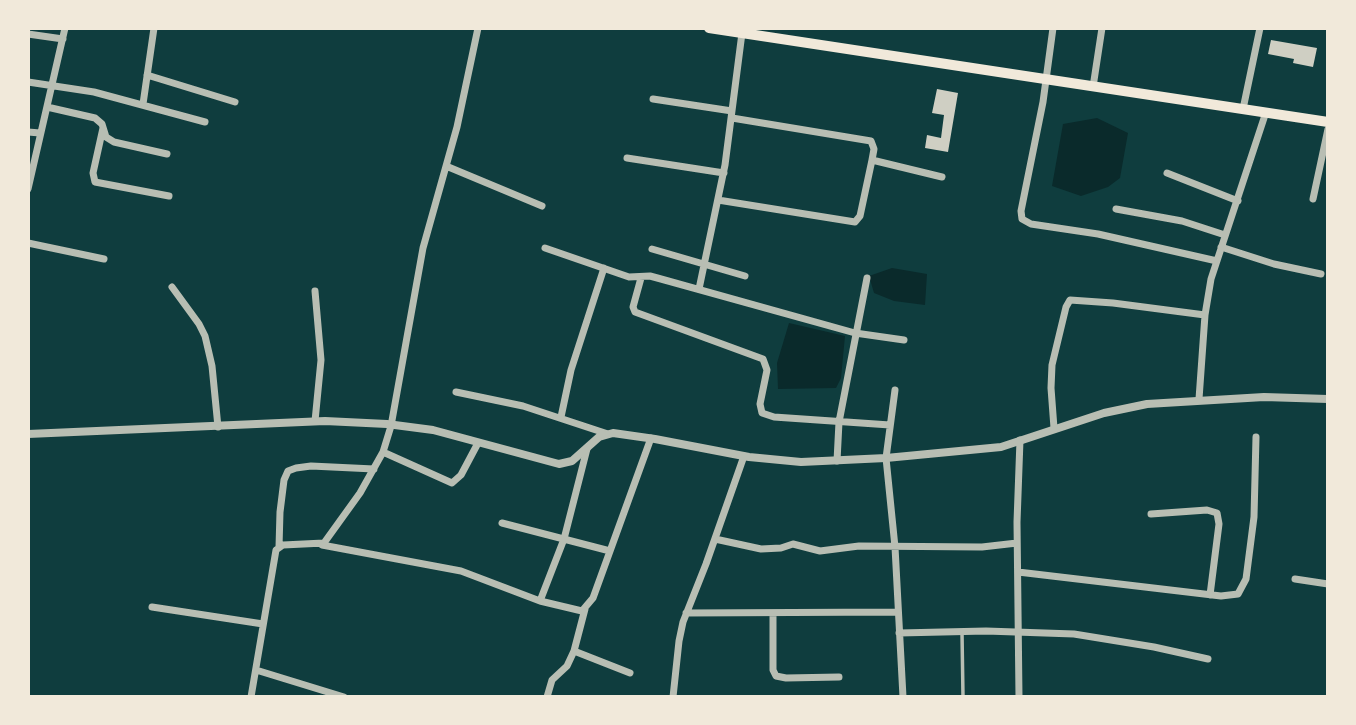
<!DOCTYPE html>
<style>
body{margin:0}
#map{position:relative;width:1356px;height:725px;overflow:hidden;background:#0f3d3e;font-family:Manrope,sans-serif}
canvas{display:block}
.frame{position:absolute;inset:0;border:30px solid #f1e9da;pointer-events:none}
</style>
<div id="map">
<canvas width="1356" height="725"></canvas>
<div class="frame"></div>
</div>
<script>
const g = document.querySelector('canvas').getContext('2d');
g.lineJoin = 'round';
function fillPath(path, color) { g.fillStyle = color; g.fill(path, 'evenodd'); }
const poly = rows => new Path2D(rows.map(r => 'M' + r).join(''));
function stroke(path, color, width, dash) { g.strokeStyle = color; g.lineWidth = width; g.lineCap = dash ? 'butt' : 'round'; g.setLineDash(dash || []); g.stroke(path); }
const water = poly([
 [1097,118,1128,133,1120,178,1108,187,1081,196,1052,186,1063,124],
 [892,268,927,274,925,305,894,301,874,293,869,276],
 [789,323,845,336,841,378,836,388,778,389,777,363]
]);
const building = poly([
 [1271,40,1317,48,1313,67,1293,63,1294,59,1268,54],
 [937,89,958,93,948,152,925,148,927,135,941,138,944,115,932,113]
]);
const service = poly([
 [962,633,963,697]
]);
const minor = poly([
 [1053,28,1043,102,1021,211,1022,219,1031,224,1098,234,1217,261],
 [28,34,63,39],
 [147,75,235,102],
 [28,82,94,92,205,122],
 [1093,87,1102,28],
 [653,99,732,111],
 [143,104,154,28],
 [47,107,95,118,102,124,106,137,114,142,167,154],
 [1243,109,1260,28],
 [732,118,871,141,874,149,872,160],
 [103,128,93,173,95,182,169,196],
 [28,132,40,133],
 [627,158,724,173],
 [446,166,542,206],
 [1167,173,1238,201],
 [28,189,65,28],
 [1313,199,1328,129],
 [718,200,855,222,860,216,872,160,942,177],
 [1116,209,1182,221,1225,235],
 [28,243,104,259],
 [1221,247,1274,264,1321,274],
 [545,248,629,277,650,276,661,279,855,333,904,340],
 [652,249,745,276],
 [641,278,633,307,635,312,763,359,767,370,760,404,762,413,774,417,890,425],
 [172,287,199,324,205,336,212,366,218,427],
 [699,289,725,165,742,33],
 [315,291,321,360,315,421],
 [895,390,886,458,895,547,903,697],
 [456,392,523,406,608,434],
 [1199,399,1205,315,1211,279,1266,112],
 [561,417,571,370,604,268],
 [1054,428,1051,388,1052,365,1066,307,1070,300,1113,303,1205,315],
 [383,452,452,483,461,475,478,443],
 [837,461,839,422,867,278],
 [1151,514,1207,510,1217,513,1219,524,1210,595],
 [502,523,610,551],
 [715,539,761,549,781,548,793,544,820,551,859,546,982,547,1017,543],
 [322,545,461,571,540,601,582,611,593,598,651,438],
 [279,547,280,512,284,480,288,471,296,468,311,466,374,469],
 [1018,572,1221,596,1238,594,1246,579,1254,517,1256,437],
 [1295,579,1328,584],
 [540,601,564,539,587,449],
 [152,607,263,624],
 [585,609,574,651,630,673],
 [686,613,898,612],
 [773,614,773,670,776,676,786,678,839,677],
 [899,633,986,631,1074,634,1154,647,1208,659],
 [256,670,344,697],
 [251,697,276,550,283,545,324,543,360,493,383,452,391,426,423,248,457,127,478,28],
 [547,697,552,680,567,666,574,651],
 [673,697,679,641,683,622,706,564,744,456],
 [1019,697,1017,522,1020,440]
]);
const tertiary = poly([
 [28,434,325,421,387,424,433,430,559,464,572,461,599,437,613,433,655,439,749,457,801,462,886,458,1001,447,1104,413,1147,404,1264,397,1328,399]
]);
const primary = poly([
 [709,28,1328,122]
]);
fillPath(water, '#0a2a2b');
fillPath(building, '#cfcfc3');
stroke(service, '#b8beb3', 3.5);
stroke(minor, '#b8beb3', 7);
stroke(tertiary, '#b8beb3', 8);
stroke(primary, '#f1e9da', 10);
</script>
